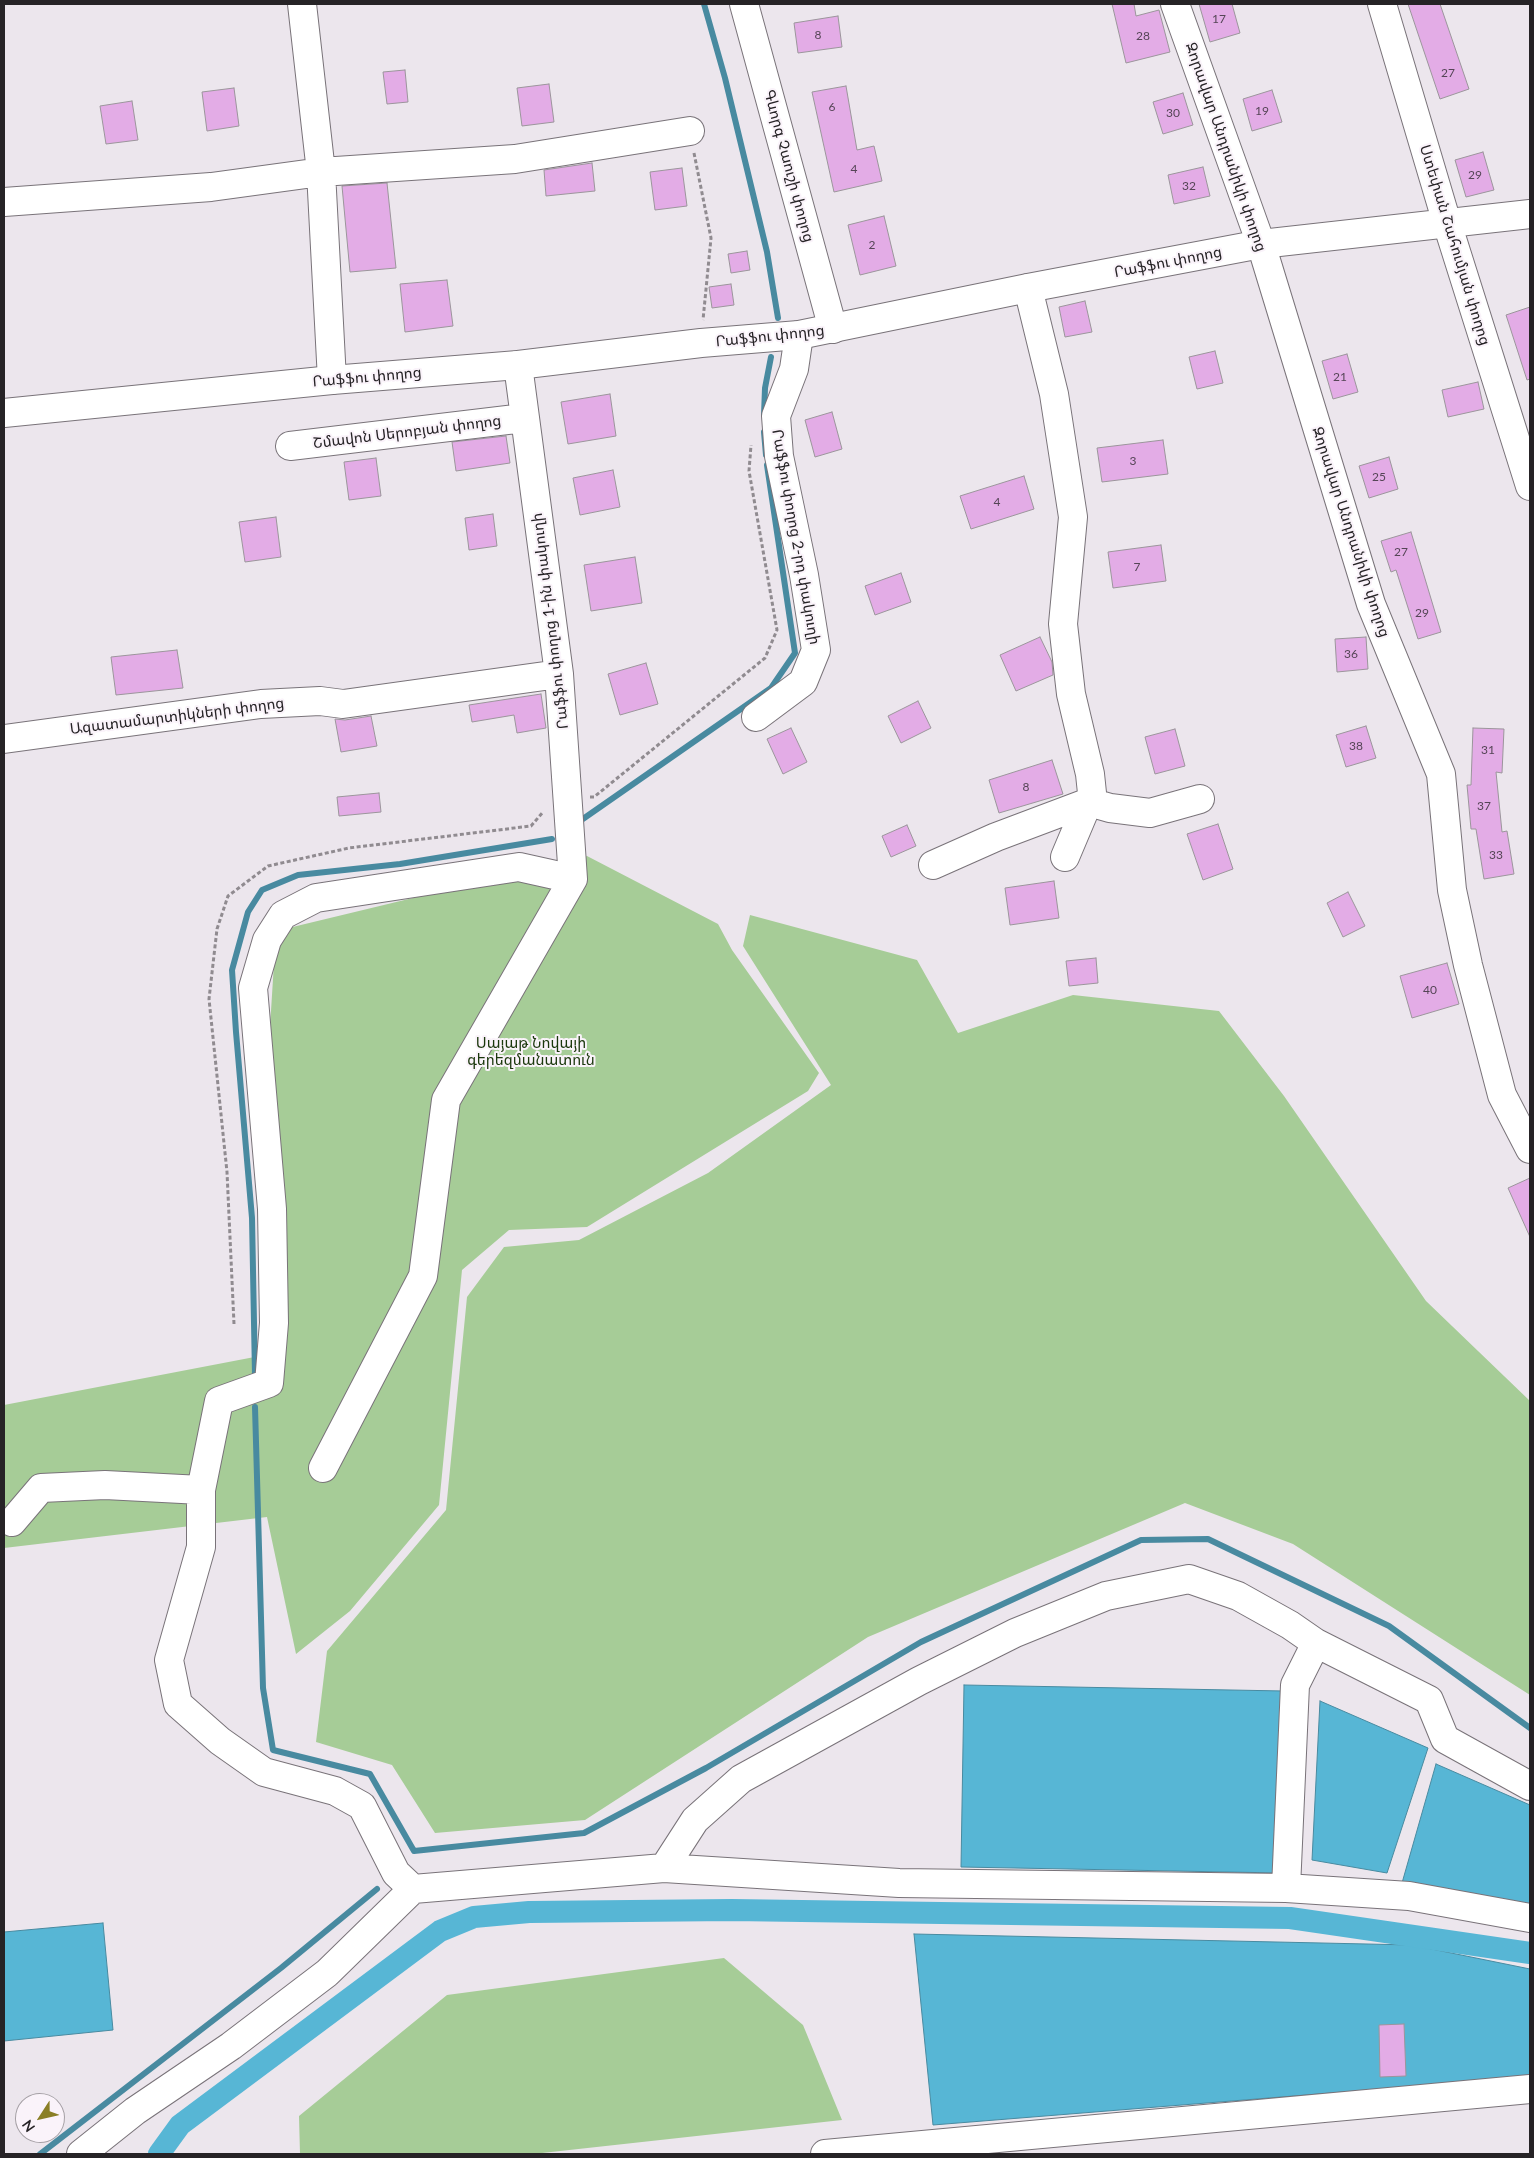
<!DOCTYPE html>
<meta charset="utf-8">
<style>
body{margin:0}
#map{position:relative;width:1534px;height:2158px;overflow:hidden;background:#ece6ed;font-family:Lato,sans-serif}
canvas{display:block}
.frame{position:absolute;inset:0;border:5px solid #262326;pointer-events:none}
.north{position:absolute;left:15px;top:2093px;width:50px;height:50px;box-sizing:border-box;background:#faf3fa;border:1px solid #a5a0a5;border-radius:50%;rotate:235deg;font-size:14px;font-weight:700;line-height:20px;text-align:center;color:#262326}
.north::after{content:'';display:block;margin:auto;width:18px;height:22px;background:#8a7f26;clip-path:polygon(50% 0,100% 100%,50% 72%,0 100%)}
</style>
<div id="map">
<canvas width="1534" height="2158"></canvas>
<div class="frame"></div>
<div class="north">N</div>
</div>
<script>
const g = document.querySelector('canvas').getContext('2d');
g.lineJoin = 'round';
function fillPath(path, color) { g.fillStyle = color; g.fill(path, 'evenodd'); }
const poly = rows => new Path2D(rows.map(r => 'M' + r).join(''));
function stroke(path, color, width, dash) { g.strokeStyle = color; g.lineWidth = width; g.lineCap = dash ? 'butt' : 'round'; g.setLineDash(dash || []); g.stroke(path); }
function drawText(font, color, halo, rows, align = 'center') {
  g.font = font + ' Lato,"Noto Sans Armenian",sans-serif'; g.lineWidth = 4; g.setLineDash([]); g.textBaseline = 'middle'; g.strokeStyle = halo; g.fillStyle = color; for (const [text, x, y, turn = 0] of rows) {
    g.save(); g.translate(x, y); g.rotate((+turn || 0) * Math.PI / 180); g.textAlign = isNaN(turn) ? turn : align; if (halo) g.strokeText(text, 0, 0); g.fillText(text, 0, 0); g.restore();
  }
}
const green = poly([
 [587,856,718,924,732,950,819,1073,808,1091,587,1227,509,1230,462,1270,439,1505,350,1611,296,1654,267,1517,4,1548,4,1405,265,1355,269,1043,276,931],
 [750,915,917,960,958,1033,1073,995,1219,1011,1284,1096,1426,1301,1530,1401,1530,1695,1293,1544,1185,1503,868,1637,585,1820,435,1833,392,1765,316,1742,327,1651,446,1510,467,1297,504,1247,579,1240,708,1173,831,1085,743,946],
 [724,1958,803,2025,842,2120,533,2154,300,2154,299,2116,447,1995]
]);
const water = poly([
 [964,1685,1284,1691,1281,1873,961,1867,964,1685],
 [1320,1701,1428,1748,1387,1873,1312,1860,1320,1701],
 [1436,1764,1530,1805,1530,1908,1402,1883,1436,1764],
 [103,1923,113,2030,4,2041,4,1932,103,1923],
 [914,1934,1412,1945,1530,1969,1530,2077,933,2125,914,1934]
]);
const stream = poly([
 [704,4,725,78,767,252,778,318],
 [764,415,765,388,771,357],
 [764,432,766,455],
 [580,821,771,688,795,653,767,465],
 [255,1375,252,1218,236,1032,232,970,248,912,262,890,298,875,400,864,552,839],
 [255,1407,263,1688,273,1750,370,1774,414,1851,584,1833,706,1768,921,1642,1141,1540,1208,1539,1389,1626,1530,1728],
 [40,2154,281,1968,377,1889]
]);
const canal = poly([
 [159,2154,180,2125,440,1931,474,1917,529,1912,732,1910,1290,1918,1530,1953]
]);
const building = poly([
 [1112,4,1134,4,1136,16,1159,10,1170,52,1126,63,1112,4],
 [1199,4,1232,4,1240,33,1210,42,1199,4],
 [1408,4,1440,4,1469,89,1440,99,1408,4],
 [838,16,842,47,798,53,794,23,838,16],
 [405,70,408,102,387,104,383,72,405,70],
 [549,84,554,122,522,126,517,88,549,84],
 [846,86,857,150,874,146,882,181,834,192,812,92,846,86],
 [234,88,239,126,207,131,202,92,234,88],
 [1272,90,1282,122,1252,131,1243,99,1272,90],
 [1183,93,1193,125,1163,134,1153,102,1183,93],
 [132,101,138,140,106,144,100,106,132,101],
 [1483,152,1494,190,1466,197,1455,160,1483,152],
 [592,163,595,191,546,196,544,170,592,163],
 [1203,167,1210,196,1174,204,1168,175,1203,167],
 [682,168,687,206,655,210,650,172,682,168],
 [387,183,396,268,350,272,342,186,387,183],
 [884,216,896,266,860,275,848,225,884,216],
 [747,251,750,270,731,273,728,254,747,251],
 [447,280,453,326,405,332,400,284,447,280],
 [731,284,734,305,712,308,709,287,731,284],
 [1085,301,1092,332,1065,337,1059,307,1085,301],
 [1530,307,1530,379,1527,380,1506,315,1530,307],
 [1215,351,1223,383,1197,389,1189,357,1215,351],
 [1347,354,1358,392,1333,399,1322,361,1347,354],
 [1478,382,1484,409,1448,417,1442,390,1478,382],
 [610,394,616,436,568,444,561,402,610,394],
 [832,412,842,449,815,457,805,420,832,412],
 [506,436,510,463,456,471,452,442,506,436],
 [1163,440,1168,474,1102,482,1097,448,1163,440],
 [1389,457,1398,489,1369,498,1359,466,1389,457],
 [376,458,381,496,349,500,344,462,376,458],
 [613,470,620,507,580,515,573,478,613,470],
 [1024,476,1034,509,971,529,960,496,1024,476],
 [493,514,497,546,469,550,465,518,493,514],
 [276,517,281,557,245,562,239,522,276,517],
 [1411,532,1441,632,1418,639,1396,570,1391,572,1381,541,1411,532],
 [1161,545,1166,581,1113,588,1108,552,1161,545],
 [635,557,642,603,591,611,584,565,635,557],
 [901,573,911,602,875,615,865,586,901,573],
 [1040,637,1052,662,1053,675,1016,691,1000,655,1040,637],
 [1366,637,1368,669,1337,672,1335,639,1366,637],
 [177,650,183,688,116,695,111,657,177,650],
 [646,663,658,704,620,715,608,674,646,663],
 [541,694,546,728,517,733,514,715,472,722,469,705,541,694],
 [918,701,931,728,901,743,888,716,918,701],
 [371,716,377,746,341,752,335,719,345,720,371,716],
 [1366,726,1376,758,1346,767,1336,735,1366,726],
 [791,728,807,762,783,774,767,739,791,728],
 [1473,728,1504,729,1502,773,1496,772,1502,832,1507,831,1514,874,1484,879,1476,829,1471,829,1467,785,1471,785,1473,728],
 [1175,729,1185,766,1155,774,1145,737,1175,729],
 [1052,760,1063,794,999,813,989,780,1052,760],
 [379,793,381,812,339,816,337,797,379,793],
 [1218,824,1233,869,1203,880,1187,834,1218,824],
 [907,825,916,846,891,857,882,836,907,825],
 [1054,881,1059,918,1010,925,1005,888,1054,881],
 [1348,892,1365,926,1343,937,1327,903,1348,892],
 [1096,958,1098,983,1069,986,1066,961,1096,958],
 [1447,963,1459,1004,1412,1018,1400,976,1447,963],
 [1530,1178,1530,1237,1508,1188,1530,1178],
 [1404,2024,1406,2076,1380,2077,1379,2025,1404,2024]
]);
const path = poly([
 [694,153,711,238,703,320],
 [590,797,594,797,765,658,777,630,749,471,751,445],
 [234,1324,227,1172,209,999,217,929,228,896,268,866,349,848,531,826,543,812]
]);
const minor = poly([
 [302,4,321,172,332,380],
 [744,4,833,329],
 [1175,4,1261,244,1371,604,1441,774,1452,890,1468,965,1502,1095,1530,1149],
 [1382,4,1447,223,1530,486],
 [4,202,211,187,321,172,515,159,690,131],
 [1028,288,1054,394,1073,517,1063,624,1071,694,1090,774,1092,793,1065,857],
 [518,365,559,674,573,879],
 [290,446,524,418],
 [756,717,803,682,816,650,804,575,779,456,776,416,794,369,799,335],
 [4,739,261,704,320,701,343,704,559,674],
 [933,865,996,837,1089,802,1110,808,1150,813,1200,799],
 [323,1468,423,1276,446,1100,573,879],
 [12,1522,41,1488,105,1485,201,1490],
 [664,1868,695,1820,741,1779,919,1681,1015,1633,1106,1596,1189,1579,1238,1596,1290,1625,1316,1643,1429,1700,1445,1739,1530,1786],
 [1286,1888,1295,1685,1316,1643],
 [413,1889,396,1873,362,1806,335,1791,264,1772,220,1741,178,1704,169,1660,201,1547,201,1490,219,1401,269,1383,274,1323,272,1209,253,988,267,940,283,915,316,898,519,867,573,879],
 [81,2154,135,2111,231,2046,327,1973,413,1889,664,1868,899,1883,1286,1888,1409,1896,1530,1918],
 [825,2154,1530,2089]
]);
const major = poly([
 [4,413,332,380,518,365,701,343,799,335,1028,288,1261,244,1530,214]
]);
const numberNames = [
 ["17",1219,19],
 ["8",818,35],
 ["28",1143,36],
 ["27",1448,73],
 ["6",832,107],
 ["19",1262,111],
 ["30",1173,113],
 ["4",854,169],
 ["29",1475,175],
 ["32",1189,186],
 ["2",872,245],
 ["21",1340,377],
 ["3",1133,461],
 ["25",1379,477],
 ["4",997,502],
 ["27",1401,552],
 ["7",1137,567],
 ["29",1422,613],
 ["36",1351,654],
 ["38",1356,746],
 ["31",1488,750],
 ["8",1026,787],
 ["37",1484,806],
 ["33",1496,855],
 ["40",1430,990]
];
const streetNames = [
 ["Զորավար Անդրանիկի փողոց",1226,147,71],
 ["Գևորգ Չաուշի փողոց",789,166,75],
 ["Ստեփան Շահումյան փողոց",1455,245,73],
 ["Րաֆֆու փողոց",1168,262,-11],
 ["Րաֆֆու փողոց",770,336,-6],
 ["Րաֆֆու փողոց",367,377,-5],
 ["Շմավոն Սերոբյան փողոց",407,432,-7],
 ["Զորավար Անդրանիկի փողոց",1351,532,72],
 ["Րաֆֆու փողոց 2-րդ փակուղի",796,537,80],
 ["Րաֆֆու փողոց 1-ին փակուղի",550,621,-97],
 ["Ազատամարտիկների փողոց",177,716,-7]
];
const parkNames = [
 ["Սայաթ Նովայի",531,1043],
 ["գերեզմանատուն",531,1060]
];
fillPath(green, '#a6cc97');
fillPath(water, '#57b6d5');
stroke(water, '#488aa0', 1);
stroke(stream, '#488aa0', 6);
stroke(canal, '#57b6d5', 22);
fillPath(building, '#e3ace6');
stroke(building, '#9b959b', 1);
stroke(minor, '#797379', 30);
stroke(major, '#797379', 30);
stroke(path, '#908b90', 3, [4, 2.5]);
stroke(minor, '#fff', 28);
stroke(major, '#fff', 28);
drawText('12px', '#554556', null, numberNames);
drawText('15px', '#262326', '#faf3fa', streetNames);
drawText('15px', '#1b380c', '#faf3fa', parkNames);
</script>
